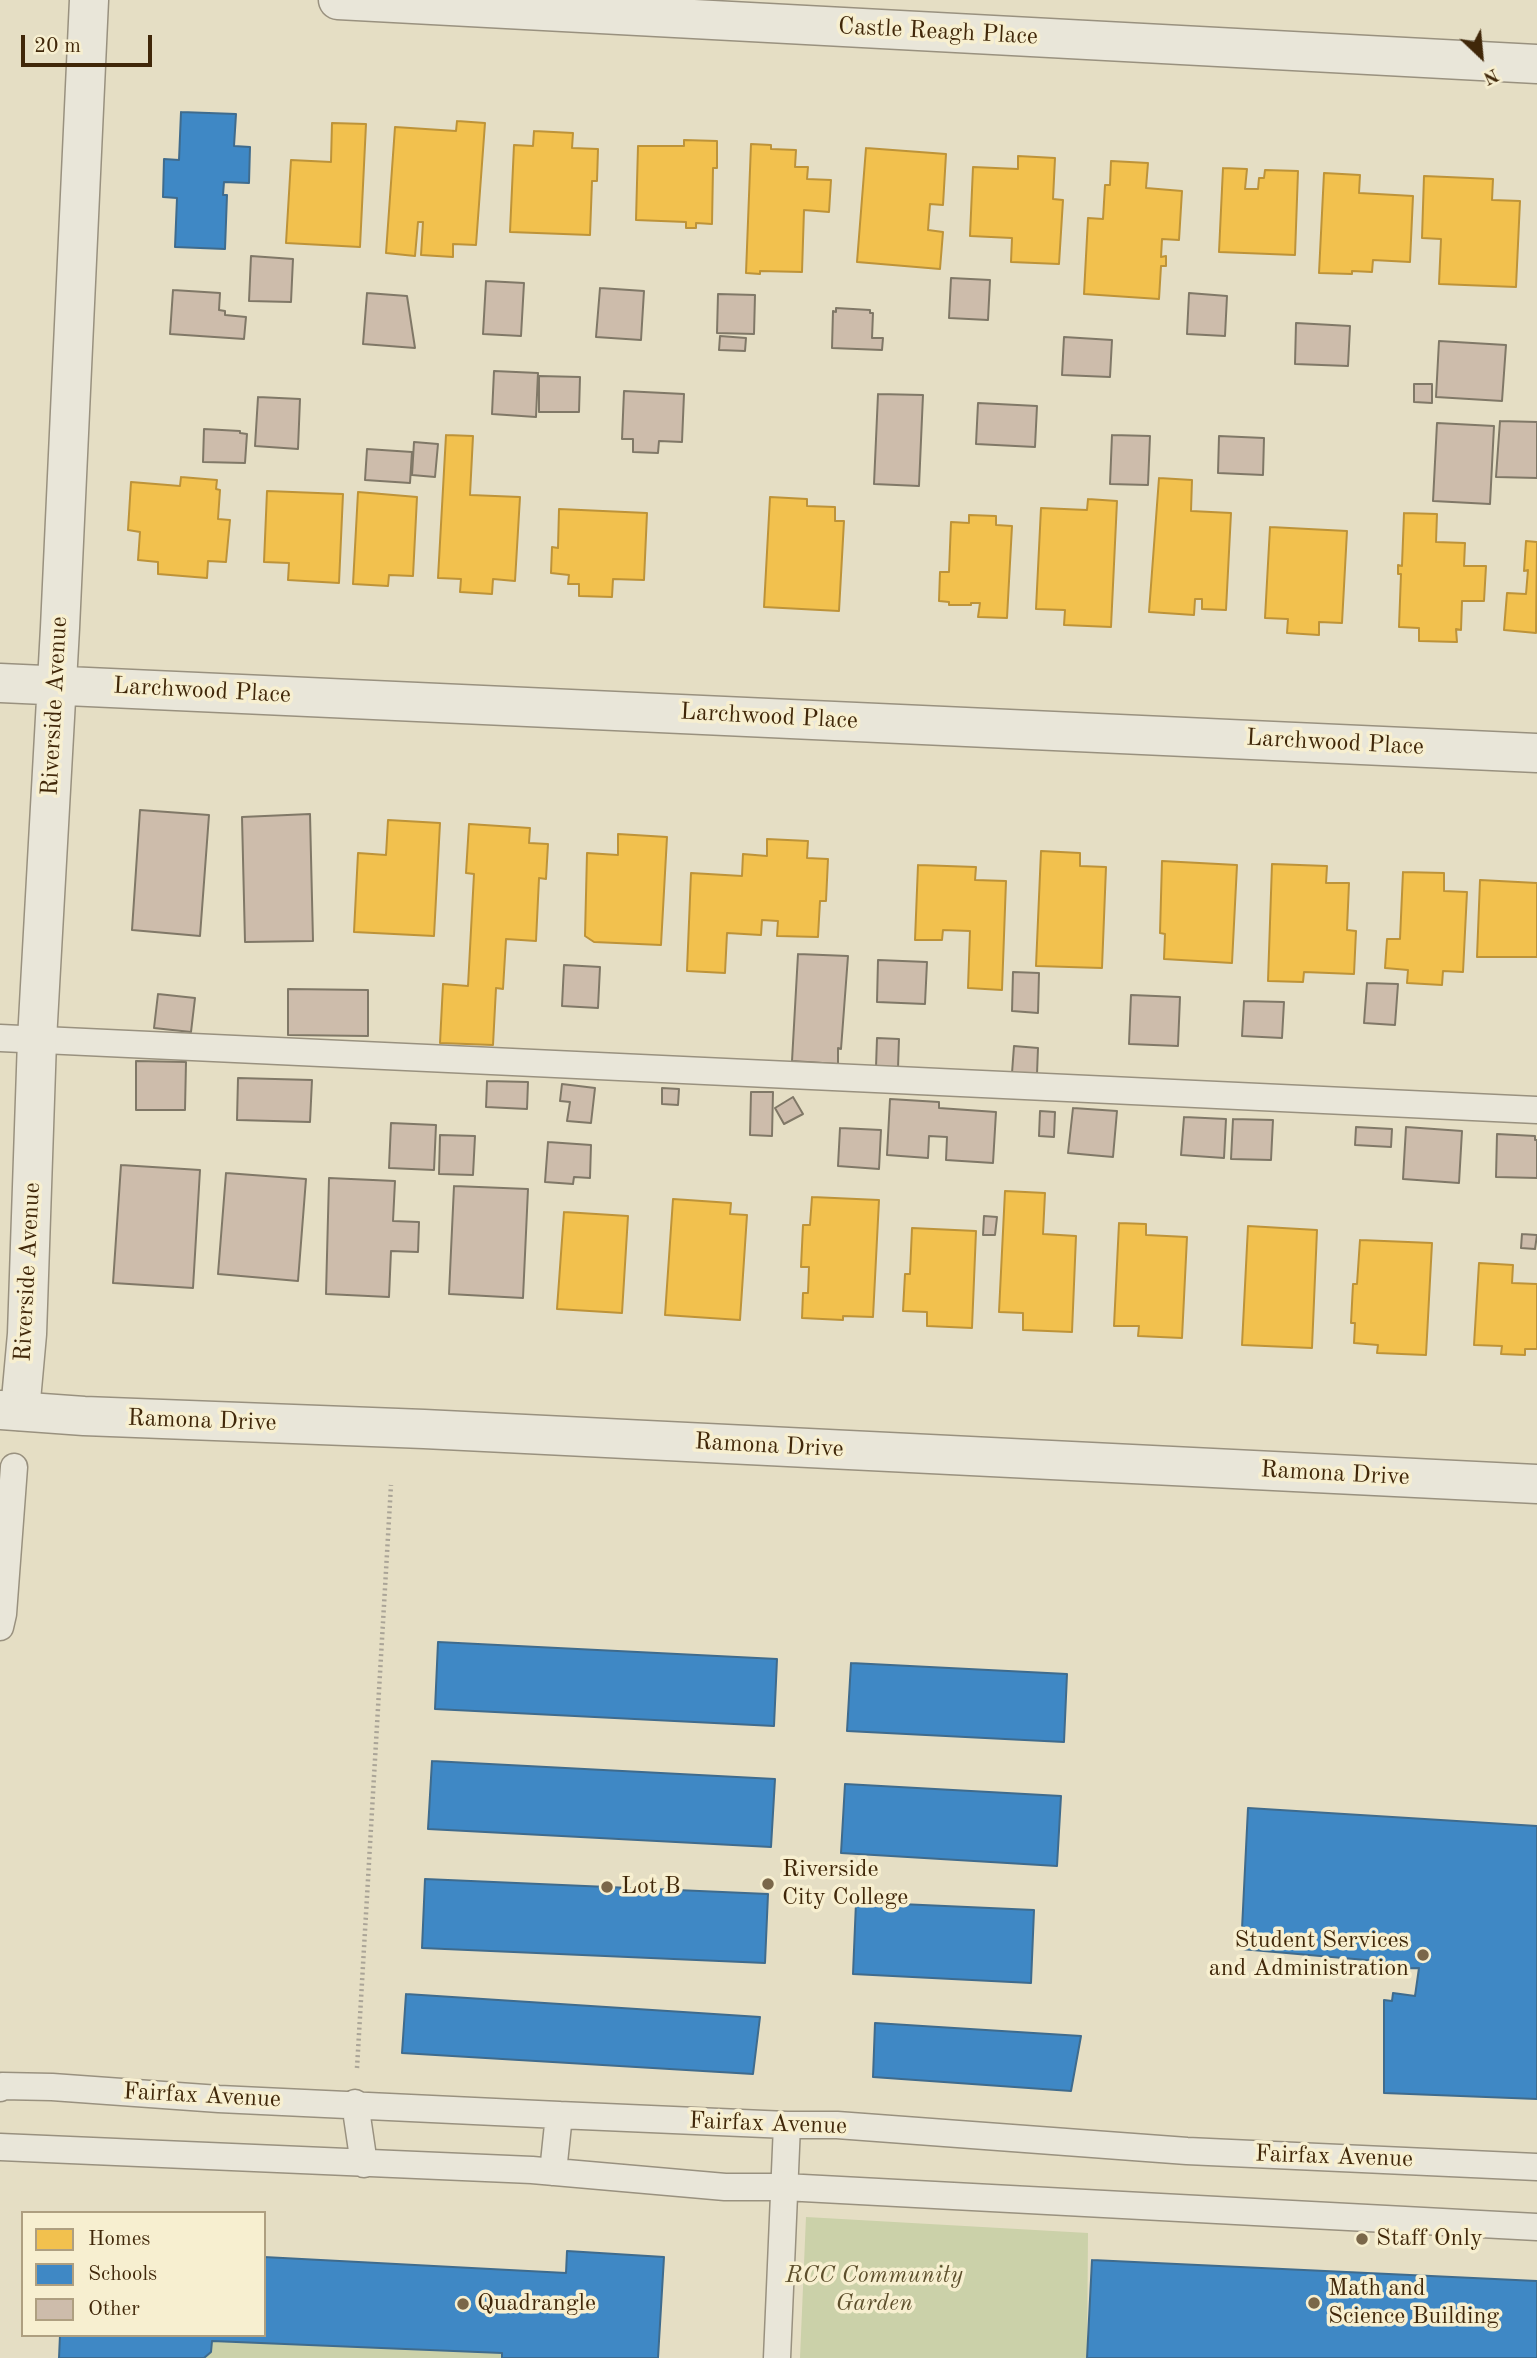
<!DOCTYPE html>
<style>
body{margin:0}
#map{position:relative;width:1537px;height:2358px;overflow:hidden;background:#e5dec4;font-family:"Old Standard TT",serif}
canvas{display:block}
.legend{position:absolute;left:21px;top:2211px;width:245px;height:126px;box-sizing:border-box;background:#f7efd0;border:2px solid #ae9f80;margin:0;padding:9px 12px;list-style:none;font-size:21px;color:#402709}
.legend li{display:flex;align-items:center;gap:14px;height:35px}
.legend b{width:35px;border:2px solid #ae9f80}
.north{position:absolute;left:1446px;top:21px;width:70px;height:70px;-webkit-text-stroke:5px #f7efd0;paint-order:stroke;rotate:154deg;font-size:19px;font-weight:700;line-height:28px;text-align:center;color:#402709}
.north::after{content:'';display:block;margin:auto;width:24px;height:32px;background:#402709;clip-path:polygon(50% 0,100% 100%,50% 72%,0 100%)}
.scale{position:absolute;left:21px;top:35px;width:131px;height:32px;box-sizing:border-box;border:4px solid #402709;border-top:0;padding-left:9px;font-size:21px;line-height:24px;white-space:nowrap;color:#402709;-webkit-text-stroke:5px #f7efd0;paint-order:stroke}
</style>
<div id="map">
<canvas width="1537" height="2358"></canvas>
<ul class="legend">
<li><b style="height:19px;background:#f2c14e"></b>Homes</li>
<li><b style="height:19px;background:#3f88c5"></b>Schools</li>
<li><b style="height:19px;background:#cdbcab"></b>Other</li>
</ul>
<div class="north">N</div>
<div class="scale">20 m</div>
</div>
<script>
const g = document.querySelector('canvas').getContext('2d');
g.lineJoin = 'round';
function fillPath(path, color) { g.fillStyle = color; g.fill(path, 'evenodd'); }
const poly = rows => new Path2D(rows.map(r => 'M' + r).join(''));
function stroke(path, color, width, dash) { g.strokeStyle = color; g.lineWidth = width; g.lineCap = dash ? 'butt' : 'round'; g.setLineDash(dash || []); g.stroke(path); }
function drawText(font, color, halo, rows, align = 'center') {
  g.font = font + ' "Old Standard TT",serif'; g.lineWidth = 7; g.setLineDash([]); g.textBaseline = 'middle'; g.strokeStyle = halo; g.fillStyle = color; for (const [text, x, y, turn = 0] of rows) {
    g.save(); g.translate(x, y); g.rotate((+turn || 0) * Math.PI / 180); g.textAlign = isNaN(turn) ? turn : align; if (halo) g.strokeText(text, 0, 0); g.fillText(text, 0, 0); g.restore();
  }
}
const green = poly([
 [806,2217,1088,2233,1087,2358,800,2358],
 [212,2341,502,2353,502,2358,204,2358]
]);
const homes = poly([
 [457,121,485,123,476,245,453,244,453,257,421,255,423,222,418,222,415,256,386,253,395,127,456,131,457,121],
 [332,123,366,124,360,247,286,243,291,160,331,162,332,123],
 [534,131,573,133,572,148,598,149,597,181,592,181,590,235,510,232,514,145,533,146,534,131],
 [684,140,717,141,717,168,713,168,712,224,696,223,696,228,686,228,686,222,636,220,638,146,684,146,684,140],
 [751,144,771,145,771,149,796,150,795,167,808,167,807,179,831,180,829,212,804,210,802,272,760,271,760,274,746,273,751,144],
 [866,148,946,154,943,205,930,204,928,230,943,232,940,269,857,262,866,148],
 [1018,156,1055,158,1053,199,1063,200,1059,264,1011,262,1012,238,970,236,973,167,1018,169,1018,156],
 [1111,161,1148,163,1146,188,1182,191,1179,240,1162,239,1161,257,1166,256,1166,266,1161,266,1159,299,1084,294,1088,218,1103,219,1105,185,1110,185,1111,161],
 [1223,168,1247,169,1245,189,1258,189,1259,178,1264,178,1265,170,1298,171,1295,255,1219,252,1223,168],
 [1324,173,1360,175,1359,193,1413,196,1410,262,1373,260,1372,272,1352,271,1352,274,1319,273,1324,173],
 [1424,176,1493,179,1492,200,1520,201,1516,287,1439,284,1441,239,1422,238,1424,176],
 [446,435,473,436,470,495,520,497,515,581,493,579,492,594,460,592,461,579,438,578,446,435],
 [181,477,217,480,216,489,220,490,218,519,230,520,226,562,208,561,207,578,158,574,158,562,138,560,140,532,128,530,131,482,180,486,181,477],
 [1159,478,1192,480,1191,511,1231,513,1226,610,1202,609,1202,599,1195,599,1194,615,1149,612,1159,478],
 [267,491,343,494,339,583,288,580,289,563,264,562,267,491],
 [358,492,417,497,413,576,389,575,388,586,353,584,358,492],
 [770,497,807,499,807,506,835,507,835,521,844,521,839,611,764,607,770,497],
 [1088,499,1117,501,1111,627,1064,625,1065,610,1036,609,1041,508,1087,510,1088,499],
 [559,509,647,513,644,580,613,579,612,597,579,596,579,584,568,584,569,575,551,573,552,547,558,548,559,509],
 [1404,513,1437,514,1436,542,1465,543,1464,566,1486,566,1484,601,1462,601,1461,630,1456,629,1457,642,1419,641,1419,628,1399,627,1401,574,1398,574,1398,565,1402,566,1404,513],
 [969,515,996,516,996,525,1012,526,1007,618,978,617,980,603,971,603,971,605,949,605,949,602,939,601,940,572,949,572,951,522,969,523,969,515],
 [1270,527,1347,531,1342,623,1319,622,1319,635,1287,633,1288,619,1265,618,1270,527],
 [1526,541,1537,542,1536,633,1504,630,1507,593,1526,594,1528,570,1524,571,1526,541],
 [388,820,440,823,434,936,354,932,358,853,386,855,388,820],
 [469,824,530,828,529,843,548,844,546,879,539,878,536,941,506,939,503,989,496,988,493,1045,440,1043,443,984,468,986,474,874,466,873,469,824],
 [618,834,667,837,661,945,594,942,585,936,587,853,618,855,618,834],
 [767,839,808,841,807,858,828,859,826,901,820,901,818,937,777,936,778,921,762,920,761,935,727,933,725,973,687,971,691,873,742,876,743,854,767,856,767,839],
 [1041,851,1080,853,1080,866,1106,867,1102,968,1036,966,1041,851],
 [1162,861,1237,865,1232,963,1164,959,1165,934,1160,933,1162,861],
 [1272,864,1327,866,1326,883,1349,883,1347,930,1356,931,1354,974,1304,972,1303,982,1268,981,1272,864],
 [918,865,976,867,975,880,1006,881,1002,990,968,988,970,931,943,930,942,940,915,940,918,865],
 [1403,872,1444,873,1444,891,1467,892,1463,972,1443,971,1442,985,1407,983,1408,970,1385,968,1387,939,1400,939,1403,872],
 [1480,880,1537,883,1537,957,1477,957,1480,880],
 [1005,1191,1045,1193,1043,1234,1076,1236,1072,1332,1023,1330,1023,1313,999,1312,1005,1191],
 [812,1197,879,1200,873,1317,843,1316,843,1320,802,1318,803,1293,808,1293,809,1267,801,1267,803,1225,810,1225,812,1197],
 [673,1199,731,1203,730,1214,747,1215,740,1320,665,1315,673,1199],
 [564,1212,628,1216,622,1313,557,1309,564,1212],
 [1119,1223,1146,1224,1146,1235,1187,1237,1182,1338,1138,1336,1139,1326,1114,1326,1119,1223],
 [1248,1226,1317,1230,1312,1348,1242,1345,1248,1226],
 [912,1228,976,1231,972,1328,927,1326,927,1312,903,1311,905,1274,910,1274,912,1228],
 [1360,1240,1432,1243,1426,1355,1377,1353,1378,1345,1354,1343,1355,1323,1351,1323,1353,1284,1357,1284,1360,1240],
 [1479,1263,1513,1265,1512,1283,1537,1284,1537,1349,1525,1349,1525,1355,1501,1354,1502,1346,1474,1345,1479,1263]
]);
const schools = poly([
 [181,112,236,114,234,146,250,147,249,183,224,182,223,195,227,195,225,249,175,247,177,198,163,197,164,159,179,160,181,112],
 [438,1642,777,1659,774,1726,435,1709,438,1642],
 [851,1663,1067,1674,1064,1742,847,1731,851,1663],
 [432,1761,775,1779,771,1847,428,1829,432,1761],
 [845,1784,1061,1796,1057,1866,841,1853,845,1784],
 [1248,1808,1537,1826,1537,2099,1384,2093,1384,2000,1392,2001,1393,1993,1415,1996,1419,1968,1377,1969,1377,1961,1241,1949,1248,1808],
 [425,1879,768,1894,765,1963,422,1948,425,1879],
 [856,1902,1034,1910,1031,1983,853,1974,856,1902],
 [406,1994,760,2017,753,2074,402,2053,406,1994],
 [875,2023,1081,2036,1071,2091,873,2077,875,2023],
 [567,2251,664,2257,658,2358,502,2358,502,2353,212,2341,211,2352,204,2358,59,2358,60,2335,264,2335,264,2257,566,2273,567,2251],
 [1092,2260,1537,2281,1537,2358,1087,2358,1092,2260]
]);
const building = poly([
 [251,256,293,259,291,302,249,301,251,256],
 [951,278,990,280,988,320,949,318,951,278],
 [486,281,524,283,521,336,483,334,486,281],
 [600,288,644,291,641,340,596,337,600,288],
 [173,290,220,293,219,310,225,311,225,315,246,317,244,339,170,334,173,290],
 [367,293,407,296,415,348,363,344,367,293],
 [1189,293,1227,296,1225,336,1187,334,1189,293],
 [718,294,755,295,754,334,717,333,718,294],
 [836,308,870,310,870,313,873,313,872,338,883,338,882,350,832,348,833,311,836,312,836,308],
 [1296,323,1350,326,1348,366,1295,364,1296,323],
 [720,336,746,338,745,351,719,350,720,336],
 [1064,337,1112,340,1110,377,1062,375,1064,337],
 [1439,341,1506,345,1502,401,1436,397,1439,341],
 [494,371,538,373,536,417,492,414,494,371],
 [539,376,580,377,579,412,539,412,539,376],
 [1414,384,1432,384,1432,403,1414,402,1414,384],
 [624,391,684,394,682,442,659,441,658,453,633,452,633,439,622,439,624,391],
 [878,394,923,395,919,486,874,484,878,394],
 [258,397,300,399,298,449,255,446,258,397],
 [978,403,1037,406,1035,447,976,444,978,403],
 [1500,421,1537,422,1537,478,1496,477,1500,421],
 [1437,423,1494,426,1490,504,1433,501,1437,423],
 [204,429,240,431,240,433,247,434,245,463,203,462,204,429],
 [1112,435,1150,436,1148,485,1110,484,1112,435],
 [1219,436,1264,438,1263,475,1218,473,1219,436],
 [414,442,438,444,435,477,412,475,414,442],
 [367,449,412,452,410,483,365,480,367,449],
 [140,810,209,815,200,936,132,930,140,810],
 [310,814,313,941,245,942,242,817,310,814],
 [798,954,848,956,841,1049,838,1048,838,1064,792,1061,798,954],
 [878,960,927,962,925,1004,877,1002,878,960],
 [564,965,600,967,598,1008,562,1006,564,965],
 [1013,972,1039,973,1038,1013,1012,1011,1013,972],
 [1367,983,1398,984,1395,1025,1364,1023,1367,983],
 [288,989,368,990,368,1036,288,1035,288,989],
 [158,994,195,998,191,1032,154,1028,158,994],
 [1131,995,1180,997,1178,1046,1129,1044,1131,995],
 [1244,1001,1284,1002,1282,1038,1242,1036,1244,1001],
 [877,1038,899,1039,898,1068,876,1067,877,1038],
 [1014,1046,1038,1048,1037,1074,1012,1073,1014,1046],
 [136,1061,186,1062,185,1110,136,1110,136,1061],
 [238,1078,312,1080,310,1122,237,1120,238,1078],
 [487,1081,528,1082,527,1109,486,1107,487,1081],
 [562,1084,595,1088,591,1123,567,1121,570,1102,560,1101,562,1084],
 [662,1088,679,1089,678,1105,662,1104,662,1088],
 [751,1092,773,1092,772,1136,750,1135,751,1092],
 [793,1097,803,1114,784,1124,775,1108,793,1097],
 [890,1099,939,1102,939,1108,996,1112,993,1163,946,1160,947,1137,929,1136,928,1158,887,1155,890,1099],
 [1073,1108,1117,1111,1113,1157,1068,1153,1073,1108],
 [1040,1111,1055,1112,1054,1137,1039,1136,1040,1111],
 [1184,1117,1226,1119,1224,1158,1181,1155,1184,1117],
 [1233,1119,1273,1120,1271,1160,1231,1159,1233,1119],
 [391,1123,436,1125,434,1170,389,1168,391,1123],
 [1356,1127,1392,1129,1391,1147,1355,1145,1356,1127],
 [1406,1127,1462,1131,1459,1183,1403,1179,1406,1127],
 [840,1128,881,1130,879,1169,838,1166,840,1128],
 [1497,1134,1535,1136,1535,1140,1537,1140,1537,1178,1496,1177,1497,1134],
 [440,1135,475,1136,473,1175,439,1174,440,1135],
 [548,1142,591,1145,590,1178,574,1177,573,1184,545,1182,548,1142],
 [121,1165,200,1170,193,1288,113,1283,121,1165],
 [226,1173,306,1179,298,1281,218,1274,226,1173],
 [329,1178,395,1181,393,1221,419,1222,418,1252,391,1251,389,1297,326,1294,329,1178],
 [454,1186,528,1189,523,1298,449,1294,454,1186],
 [984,1216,997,1217,995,1235,983,1235,984,1216],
 [1522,1234,1537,1235,1535,1249,1521,1248,1522,1234]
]);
const path = poly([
 [357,2068,391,1485]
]);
const service = poly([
 [0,1038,1537,1110],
 [0,1627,3,1614,14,1467],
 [0,2088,2,2086,52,2087,219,2099,559,2115,787,2125,837,2125,1187,2151,1537,2167],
 [355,2103,364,2164],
 [0,2147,532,2170,725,2187,784,2187,1537,2227],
 [553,2172,559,2115],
 [777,2358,787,2125]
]);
const minor = poly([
 [338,0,1537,64],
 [0,683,1537,753],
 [20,1411,27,1334,37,1040,60,628,89,0]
]);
const tertiary = poly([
 [0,1410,84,1416,424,1429,1537,1484]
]);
const markers = [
 [768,1884,7,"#7a674a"],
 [607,1887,7,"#7a674a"],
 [1423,1955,7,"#7a674a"],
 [1362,2239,7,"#7a674a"],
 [1314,2303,7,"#7a674a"],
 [463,2304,7,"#7a674a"]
];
const streetNames = [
 ["Castle Reagh Place",938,32,3],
 ["Larchwood Place",202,691,3],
 ["Riverside Avenue",55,706,-87],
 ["Larchwood Place",769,717,3],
 ["Larchwood Place",1335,743,3],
 ["Riverside Avenue",28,1272,-87],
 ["Ramona Drive",202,1421,2],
 ["Ramona Drive",769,1446,3],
 ["Ramona Drive",1335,1474,3],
 ["Fairfax Avenue",202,2096,3],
 ["Fairfax Avenue",768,2124,2],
 ["Fairfax Avenue",1334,2157,2]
];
const poiNames = [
 ["Riverside",782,1870],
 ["City College",782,1898],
 ["Lot B",621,1887],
 ["Student Services",1409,1941,"right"],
 ["and Administration",1409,1969,"right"],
 ["Staff Only",1376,2239],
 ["Math and",1328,2289],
 ["Science Building",1328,2317],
 ["Quadrangle",477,2304]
];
const parkNames = [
 ["RCC Community",874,2276],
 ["Garden",874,2304]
];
fillPath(green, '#cbd1a9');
fillPath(homes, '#f2c14e');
stroke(homes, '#bd9339', 2);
fillPath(schools, '#3f88c5');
stroke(schools, '#3f6b8d', 2);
fillPath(building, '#cdbcab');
stroke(building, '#807867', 2);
stroke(service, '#99917f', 29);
stroke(minor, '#99917f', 41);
stroke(tertiary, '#99917f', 41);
stroke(path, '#aaa497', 4.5, [2, 3.5]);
stroke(service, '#e9e6d9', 26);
stroke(minor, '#e9e6d9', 38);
stroke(tertiary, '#e9e6d9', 38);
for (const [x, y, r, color] of markers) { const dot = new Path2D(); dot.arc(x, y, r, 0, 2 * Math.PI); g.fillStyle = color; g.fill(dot); stroke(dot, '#f7efd0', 2.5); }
drawText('24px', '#402709', '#f7efd0', streetNames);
drawText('24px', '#402709', '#f7efd0', poiNames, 'left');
drawText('italic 24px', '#5d4f2c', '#f7efd0', parkNames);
</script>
